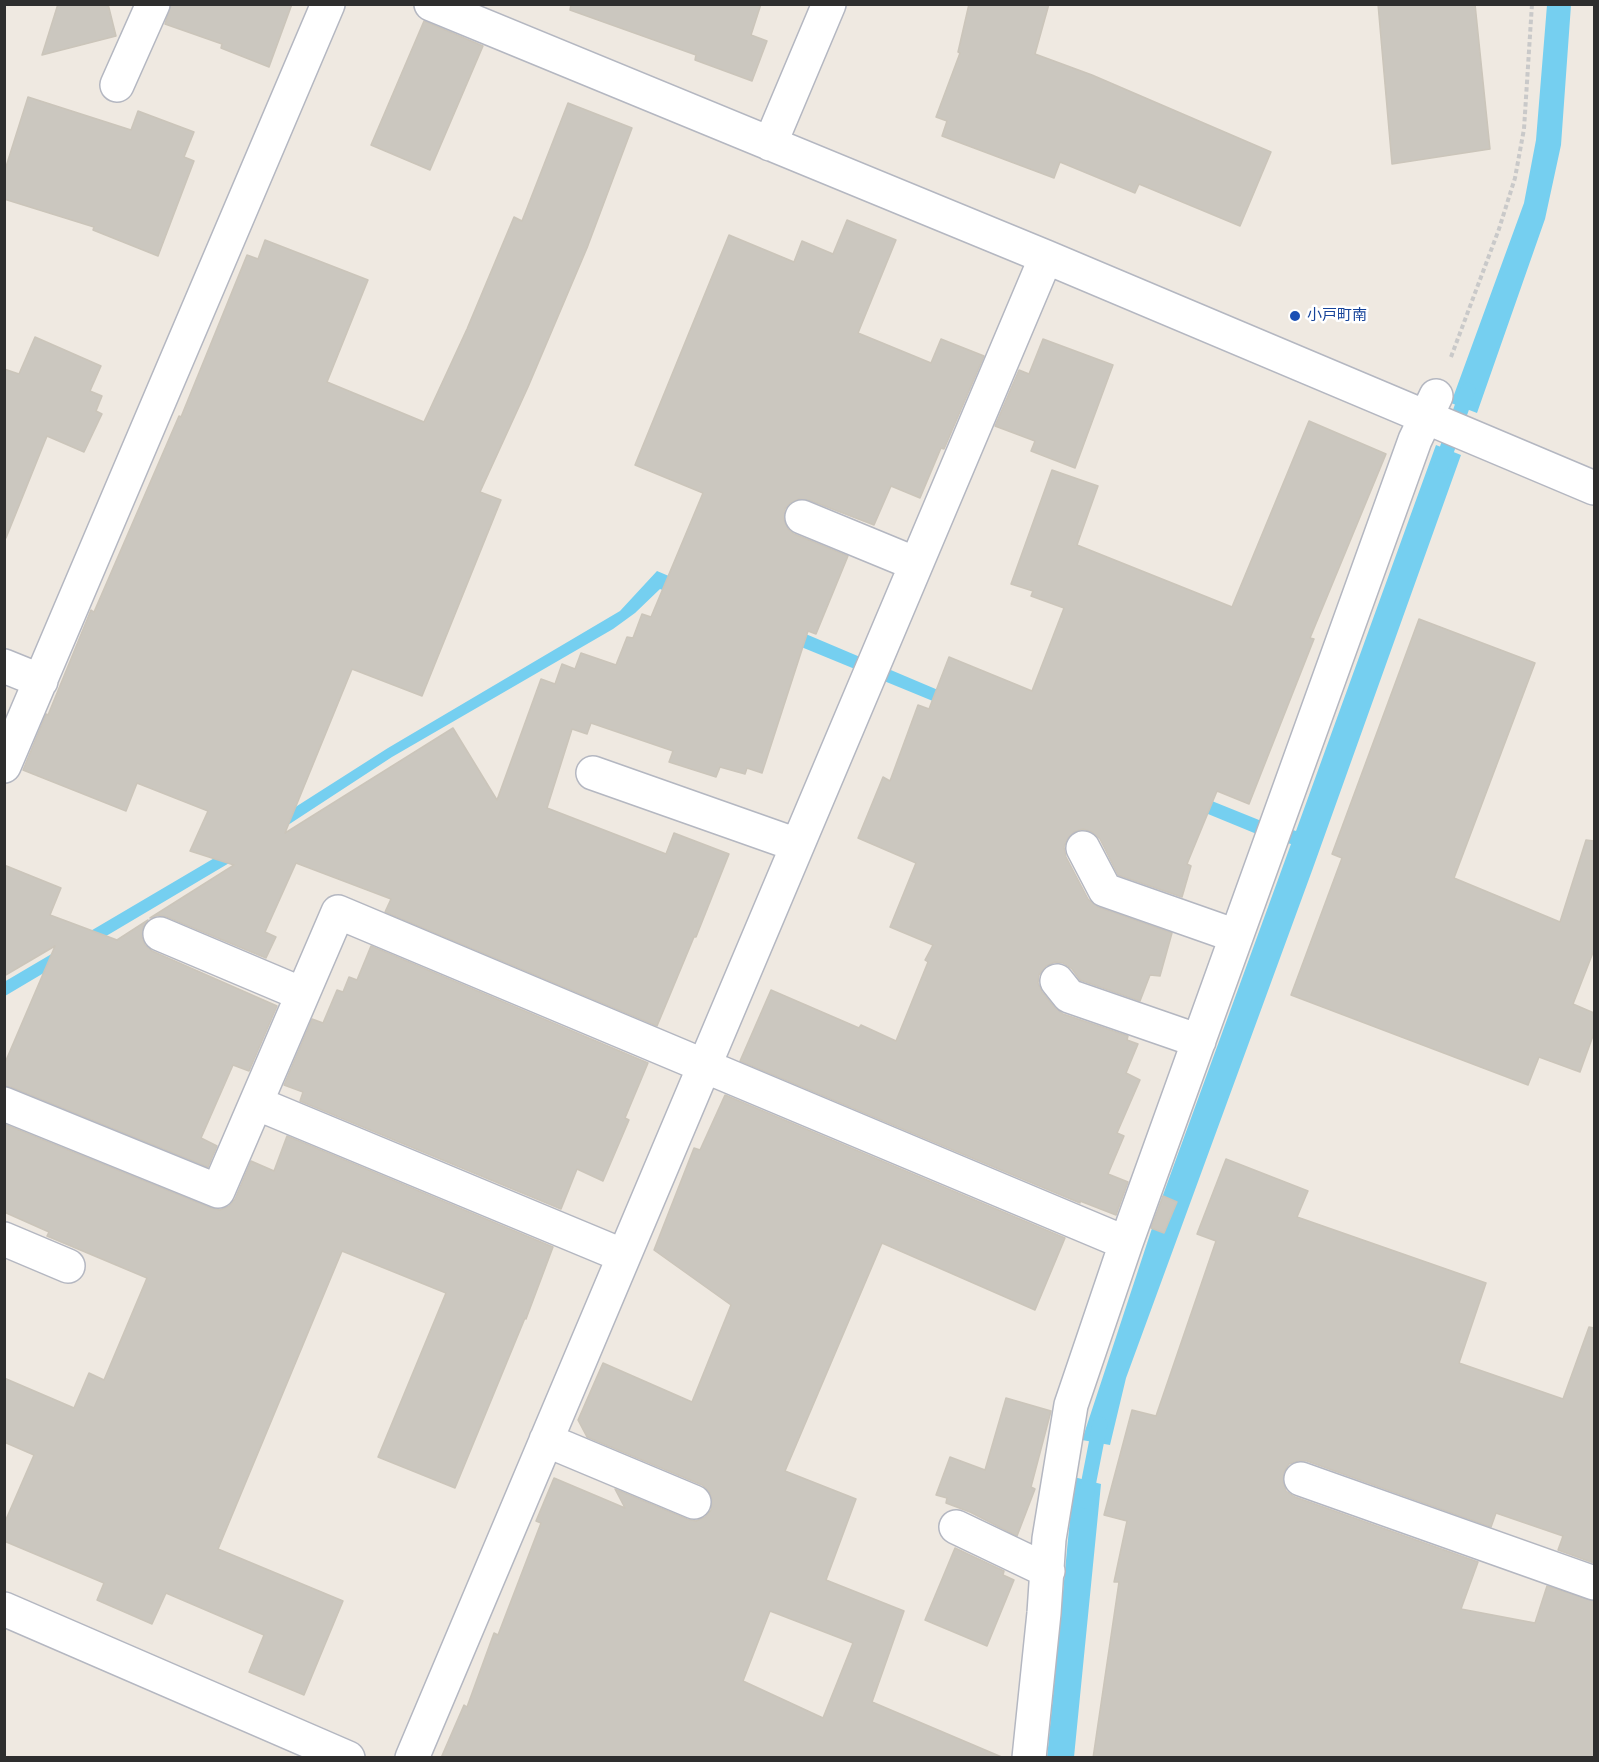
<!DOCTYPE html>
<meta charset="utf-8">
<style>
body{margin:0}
#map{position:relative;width:1599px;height:1762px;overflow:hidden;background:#efe9e1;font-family:"Work Sans",sans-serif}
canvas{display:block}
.frame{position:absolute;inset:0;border:6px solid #2e2e2e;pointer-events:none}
</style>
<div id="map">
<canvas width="1599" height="1762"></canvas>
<div class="frame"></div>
</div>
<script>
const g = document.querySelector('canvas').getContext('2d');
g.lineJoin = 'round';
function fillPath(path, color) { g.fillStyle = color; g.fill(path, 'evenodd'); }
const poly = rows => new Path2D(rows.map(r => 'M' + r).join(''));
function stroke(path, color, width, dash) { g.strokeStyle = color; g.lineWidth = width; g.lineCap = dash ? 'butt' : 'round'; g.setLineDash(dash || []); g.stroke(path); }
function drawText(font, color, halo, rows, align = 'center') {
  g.font = font + ' "Work Sans","Noto Sans JP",sans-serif'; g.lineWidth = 5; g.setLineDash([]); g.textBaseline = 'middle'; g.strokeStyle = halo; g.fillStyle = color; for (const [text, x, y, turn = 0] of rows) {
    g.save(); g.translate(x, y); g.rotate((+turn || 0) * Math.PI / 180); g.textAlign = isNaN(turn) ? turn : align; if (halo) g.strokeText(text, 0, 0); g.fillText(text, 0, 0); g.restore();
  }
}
const water = poly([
 [1547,5,1571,5,1561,145,1545,219,1477,413,1451,403,1524,203,1536,140],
 [1436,445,1461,455,1313,868,1126,1378,1110,1445,1082,1440,1163,1195,1291,844,1264,837,660,589,635,613,613,629,392,757,236,859,5,996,4,982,228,850,388,748,620,611,657,571,964,701,1259,820,1296,831],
 [1074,1477,1101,1484,1074,1757,1047,1758]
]);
const stream = poly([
 [1441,466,1468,390],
 [1085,1501,1100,1424]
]);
const building = poly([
 [58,4,108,4,116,36,42,55,58,4],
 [171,4,292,4,269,67,221,48,222,44,165,24,171,4],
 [571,4,761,4,751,35,767,41,752,81,695,60,696,55,570,10,571,4],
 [969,4,1049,4,1035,54,1092,75,1271,152,1240,226,1139,184,1135,193,1060,162,1054,178,942,136,947,121,936,117,960,53,958,52,969,4],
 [1378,4,1475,4,1490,149,1392,164,1378,4],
 [424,21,483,46,430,170,371,145,424,21],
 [28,97,131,130,138,111,194,132,184,157,194,161,158,256,93,230,94,227,4,199,4,173,28,97],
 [568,103,632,128,587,248,528,387,480,492,501,500,422,696,352,669,285,833,453,728,497,800,541,679,555,684,562,664,575,669,581,653,616,665,627,637,633,638,642,614,651,617,703,493,635,465,729,235,794,262,802,241,833,254,847,220,896,240,858,333,931,363,941,339,984,356,944,449,941,448,920,498,891,486,874,525,809,500,799,499,790,503,785,509,784,520,788,529,794,534,848,556,816,634,808,631,762,773,747,768,745,774,720,767,716,777,669,762,673,751,591,723,587,734,572,729,547,808,666,854,674,833,729,854,696,937,694,937,657,1026,385,912,391,899,296,863,265,932,276,937,266,958,167,917,158,915,150,918,234,865,190,851,208,811,137,783,126,811,23,770,46,714,48,715,91,610,94,612,179,416,181,417,247,255,258,259,265,240,368,280,327,382,424,422,467,329,514,217,522,221,568,103],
 [35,337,101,366,90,391,102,396,96,411,102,414,84,452,47,436,6,538,4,369,19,374,35,337],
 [1043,339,1113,365,1075,468,1031,451,1035,441,995,426,1019,370,1029,374,1043,339],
 [1309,421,1386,454,1310,638,1314,639,1249,804,1217,791,1187,864,1191,866,1182,897,1118,875,1100,839,1092,832,1083,829,1074,832,1068,838,1064,847,1066,857,1088,899,1098,907,1172,933,1160,976,1150,975,1140,1001,1080,980,1072,969,1063,963,1055,962,1046,966,1039,975,1038,983,1042,992,1055,1008,1063,1014,1128,1036,1127,1040,1138,1044,1126,1073,1140,1080,1117,1133,1124,1136,1108,1174,1128,1182,1116,1215,1080,1201,1080,1203,740,1061,771,990,859,1028,861,1025,896,1041,928,962,925,960,933,945,890,927,916,863,858,838,883,777,890,781,918,705,929,709,949,657,1032,691,1064,608,1031,596,1033,591,1011,584,1052,470,1098,486,1077,545,1232,607,1309,421],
 [1419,619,1535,663,1454,878,1560,922,1586,840,1594,841,1594,950,1573,1004,1594,1013,1594,1033,1580,1072,1539,1057,1528,1085,1291,995,1342,858,1332,854,1419,619],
 [4,865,61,888,50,915,117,940,148,920,143,927,142,937,145,945,152,951,277,1006,249,1071,233,1065,201,1138,217,1146,208,1167,11,1087,4,1086,4,1065,55,946,4,976,4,865],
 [371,946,648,1063,625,1118,629,1120,603,1181,577,1169,561,1209,300,1101,303,1092,284,1085,312,1019,323,1023,337,990,343,992,349,977,357,980,371,946],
 [725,1095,1065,1238,1035,1310,882,1243,785,1471,856,1499,826,1580,904,1611,872,1702,1004,1758,441,1758,464,1705,467,1707,494,1633,498,1635,541,1523,536,1521,554,1478,625,1508,615,1489,687,1519,696,1521,705,1517,711,1510,712,1499,709,1491,702,1485,587,1437,578,1420,603,1363,692,1402,731,1305,654,1250,694,1148,700,1150,725,1095],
 [770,1611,853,1643,823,1718,743,1681,770,1611],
 [4,1124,211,1208,220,1210,229,1206,235,1199,251,1161,274,1171,287,1136,553,1247,526,1319,525,1318,455,1488,378,1457,446,1293,342,1251,218,1549,343,1601,304,1695,249,1672,264,1635,166,1593,152,1624,97,1600,104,1583,4,1541,4,1524,34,1455,4,1442,4,1378,74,1408,89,1373,104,1380,147,1278,47,1236,49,1232,4,1212,4,1124],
 [1226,1159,1308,1191,1297,1217,1486,1283,1459,1363,1563,1399,1589,1327,1594,1328,1594,1563,1558,1550,1563,1536,1496,1513,1491,1527,1307,1461,1298,1461,1289,1464,1284,1472,1283,1482,1286,1491,1295,1497,1478,1562,1461,1609,1535,1623,1547,1586,1594,1601,1594,1758,1093,1758,1119,1582,1114,1582,1127,1521,1104,1515,1132,1410,1156,1416,1216,1241,1197,1234,1226,1159],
 [1163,1196,1177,1202,1164,1233,1151,1228,1163,1196],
 [1006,1398,1051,1411,1031,1487,1035,1489,1017,1536,970,1512,946,1503,947,1498,936,1495,950,1457,985,1470,1006,1398],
 [955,1548,1004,1571,1003,1575,1014,1580,987,1646,925,1620,955,1548]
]);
const path = poly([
 [1451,357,1499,229,1515,178,1524,129,1532,4]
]);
const street = poly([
 [431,4,1046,257,1594,488],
 [117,85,153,4],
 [770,144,829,4],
 [802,517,916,564],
 [4,666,41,681],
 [4,766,328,4],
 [593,773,797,845],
 [1083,848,1105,890,1236,936],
 [160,934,302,994],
 [1057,981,1069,996,1199,1041],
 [256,1103,624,1256],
 [4,1104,218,1191,338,912,1126,1243],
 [4,1239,68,1266],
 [546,1440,694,1502],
 [1301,1479,1594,1583],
 [956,1527,1048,1571],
 [4,1609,348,1758],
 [412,1758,1046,257],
 [1029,1758,1044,1613,1049,1539,1071,1405,1126,1243,1415,440,1436,396]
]);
const markers = [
 [1295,316,6,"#1a4fb4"]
];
const transitNames = [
 ["小戸町南",1307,316]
];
fillPath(water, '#75cff0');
stroke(stream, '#75cff0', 15);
fillPath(building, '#cbc7bf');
stroke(building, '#cbc5ba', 1.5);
stroke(street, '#b4b7c1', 36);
stroke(path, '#c9c9c9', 4, [4.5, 3]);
stroke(street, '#fff', 33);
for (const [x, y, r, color] of markers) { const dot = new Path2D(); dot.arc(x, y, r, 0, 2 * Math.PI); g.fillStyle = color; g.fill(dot); stroke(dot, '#fff', 2); }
drawText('15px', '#164399', '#fff', transitNames, 'left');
</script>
